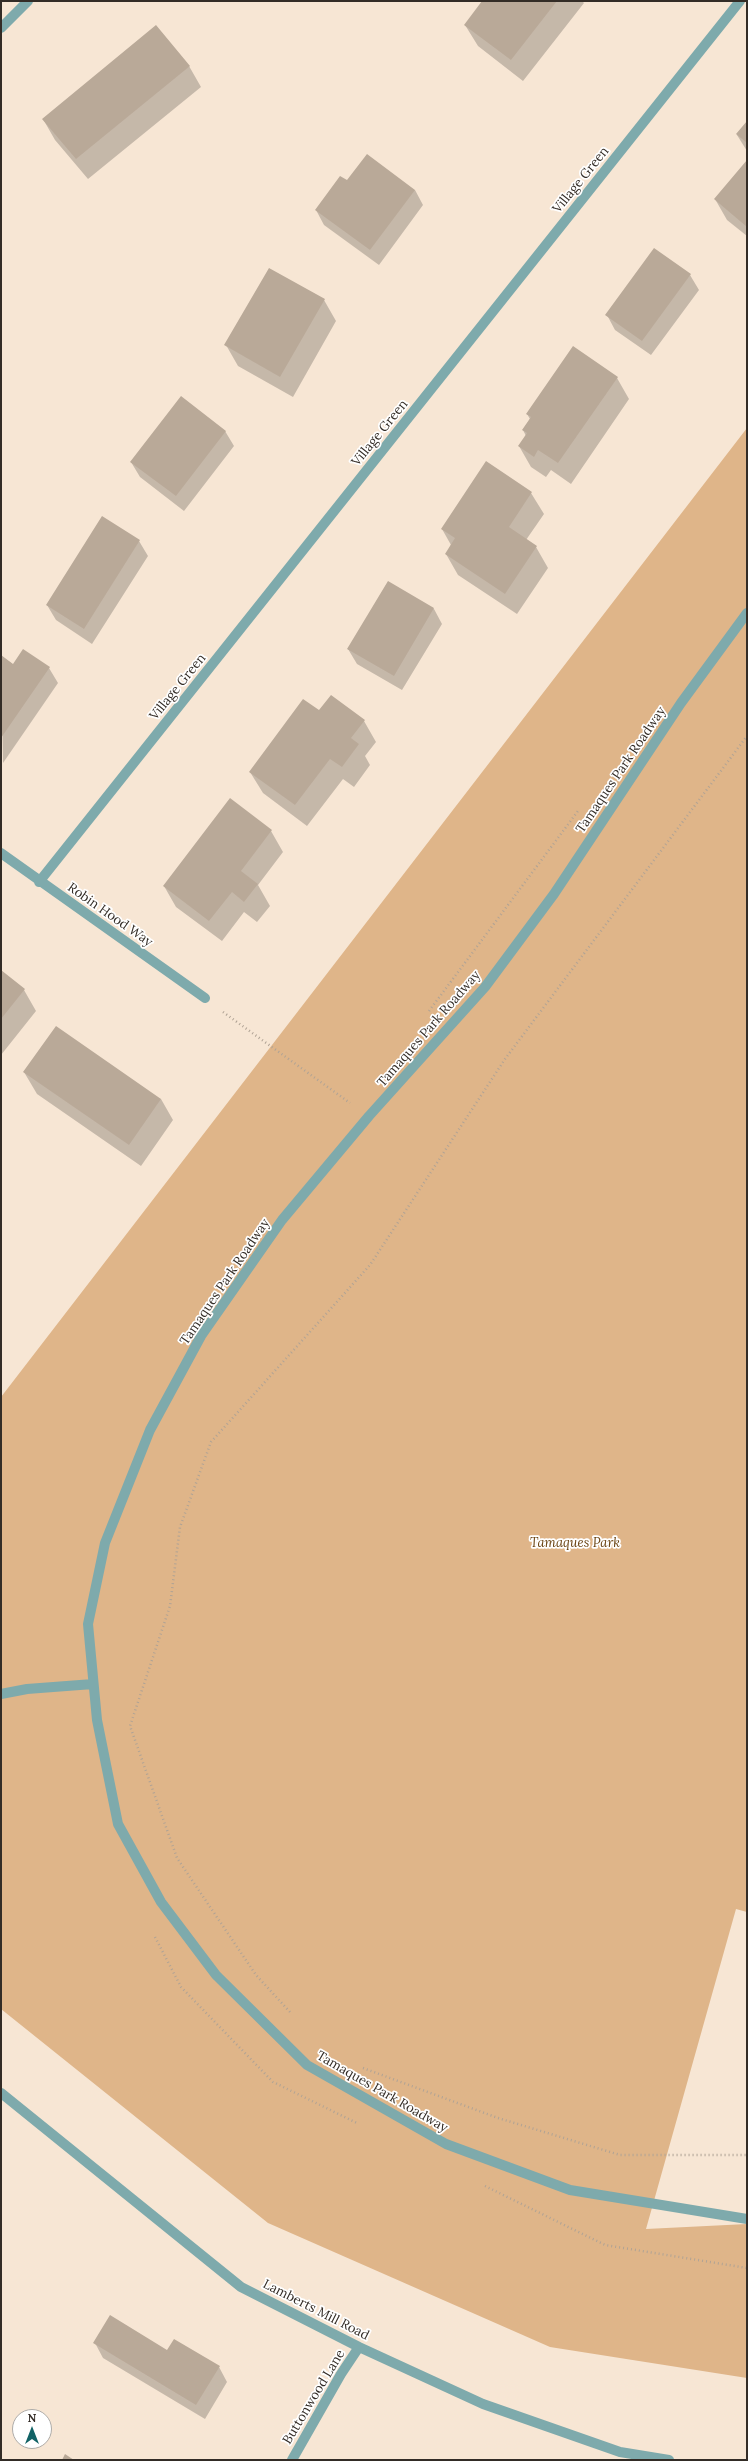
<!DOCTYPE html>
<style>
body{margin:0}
#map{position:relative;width:748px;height:2461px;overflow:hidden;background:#f7e6d4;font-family:Lora,serif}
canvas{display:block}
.frame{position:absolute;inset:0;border:2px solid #332c26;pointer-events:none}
.north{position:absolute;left:12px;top:2409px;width:40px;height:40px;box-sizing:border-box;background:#fff;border:1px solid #adaba8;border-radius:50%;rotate:0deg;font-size:11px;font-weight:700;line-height:16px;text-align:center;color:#332c26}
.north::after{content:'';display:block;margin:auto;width:14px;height:18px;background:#126366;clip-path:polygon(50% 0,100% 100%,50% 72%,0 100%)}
</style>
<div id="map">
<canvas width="748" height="2461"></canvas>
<div class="frame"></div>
<div class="north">N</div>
</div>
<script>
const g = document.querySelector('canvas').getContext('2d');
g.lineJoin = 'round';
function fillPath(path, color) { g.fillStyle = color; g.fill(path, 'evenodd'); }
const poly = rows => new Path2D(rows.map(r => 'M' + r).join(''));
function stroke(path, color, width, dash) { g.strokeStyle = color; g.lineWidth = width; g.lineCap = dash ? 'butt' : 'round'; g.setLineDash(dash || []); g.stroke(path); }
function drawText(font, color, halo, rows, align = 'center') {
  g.font = font + ' Lora,serif'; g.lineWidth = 3.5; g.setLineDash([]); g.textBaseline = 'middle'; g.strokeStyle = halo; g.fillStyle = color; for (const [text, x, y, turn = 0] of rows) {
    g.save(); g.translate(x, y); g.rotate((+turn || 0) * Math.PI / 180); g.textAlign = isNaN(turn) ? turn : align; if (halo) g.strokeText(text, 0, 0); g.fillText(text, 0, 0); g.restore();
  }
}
const green = poly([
 [747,428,747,1912,736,1909,646,2229,747,2224,747,2378,550,2347,268,2223,1,2009,1,1397]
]);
const shadow = poly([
 [484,1,582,1,584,3,523,81,478,46,465,25],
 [189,66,201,87,88,179,55,140,43,119],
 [747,123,747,151,737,135],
 [747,161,747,236,727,220,715,199],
 [347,182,415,190,423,205,379,265,324,225,316,210],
 [690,275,699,290,651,355,615,330,607,315],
 [324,300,336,321,293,397,238,366,226,345],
 [617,378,629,399,571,484,551,470,546,477,531,467,519,446,526,436,523,430,530,419,527,414],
 [225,431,234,446,184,511,140,477,131,462],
 [486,463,531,493,544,514,526,540,536,547,548,568,517,614,458,575,446,554,451,545,442,529],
 [139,541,148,556,92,644,56,620,47,605],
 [388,582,434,609,442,624,402,690,357,664,348,649],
 [1,656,14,665,49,668,58,683,3,763],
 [320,712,364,721,376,742,365,756,370,765,354,787,343,779,307,826,263,793,250,772],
 [271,831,283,852,258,885,270,906,257,922,244,912,222,941,176,907,164,886],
 [1,971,24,990,36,1011,1,1055],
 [24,1072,161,1099,173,1120,141,1166,37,1094],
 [95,2343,167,2351,219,2367,227,2382,205,2419,103,2358]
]);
const building = poly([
 [482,1,557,1,511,60,464,25],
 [156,25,190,66,76,159,42,119],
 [747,121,747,143,736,134],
 [367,154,415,190,370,250,315,210,340,176,347,180],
 [747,160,747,227,714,199],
 [654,248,691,274,642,341,605,315],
 [269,268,325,299,280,377,224,345],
 [573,346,618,377,558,463,538,450,534,457,518,446,527,433,522,430,531,417,526,414],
 [181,396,226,431,176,496,130,462],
 [486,461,532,492,509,527,537,546,505,594,445,554,455,538,441,529],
 [102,516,140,540,84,629,46,605],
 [388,581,434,608,394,676,347,649],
 [23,649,50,667,1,738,1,655,13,664],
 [331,695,365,720,351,738,359,744,342,767,330,759,295,805,249,772,303,699,319,710],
 [230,798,272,830,241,871,258,884,244,902,232,892,209,921,163,886],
 [1,970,25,989,1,1019],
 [56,1026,161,1099,129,1145,23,1072],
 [110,2315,167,2350,174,2339,220,2366,196,2405,93,2343],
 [65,2454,74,2460,62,2460]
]);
const path = poly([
 [429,1011,578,811],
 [223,1012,350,1103],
 [155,1937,181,1987,273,2082,357,2123],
 [290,2012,256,1975,177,1858,130,1726,170,1606,180,1527,211,1442,370,1265,505,1059,747,736],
 [363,2068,498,2118,620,2155,747,2155],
 [485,2186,605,2245,747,2268]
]);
const minor = poly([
 [1,28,28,1],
 [747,613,681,703,554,894,485,987,369,1116,282,1220,201,1336,150,1430,105,1543,88,1624,97,1720,118,1824,161,1902,216,1975,307,2065,446,2144,570,2190,747,2219],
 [1,853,205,998],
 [39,882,740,1],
 [1,1694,27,1689,93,1684],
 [1,2093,241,2287,359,2347,483,2404,620,2452,669,2460],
 [292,2460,341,2374,359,2347]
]);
const streetNames = [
 ["Village Green",581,180,-51],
 ["Village Green",380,433,-51],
 ["Village Green",178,687,-51],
 ["Tamaques Park Roadway",621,770,-56],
 ["Robin Hood Way",110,915,35],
 ["Tamaques Park Roadway",429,1029,-49],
 ["Tamaques Park Roadway",225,1282,-56],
 ["Tamaques Park Roadway",382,2092,30],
 ["Lamberts Mill Road",316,2310,27],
 ["Buttonwood Lane",314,2397,-59]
];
const parkNames = [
 ["Tamaques Park",575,1543]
];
fillPath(green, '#dfb589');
fillPath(shadow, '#0003');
fillPath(building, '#b9a998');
stroke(path, '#b0a395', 2.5, [1, 3]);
stroke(minor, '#7eaaac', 10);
drawText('13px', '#332c26', '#fff', streetNames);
drawText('italic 13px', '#6a4312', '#fff', parkNames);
</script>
